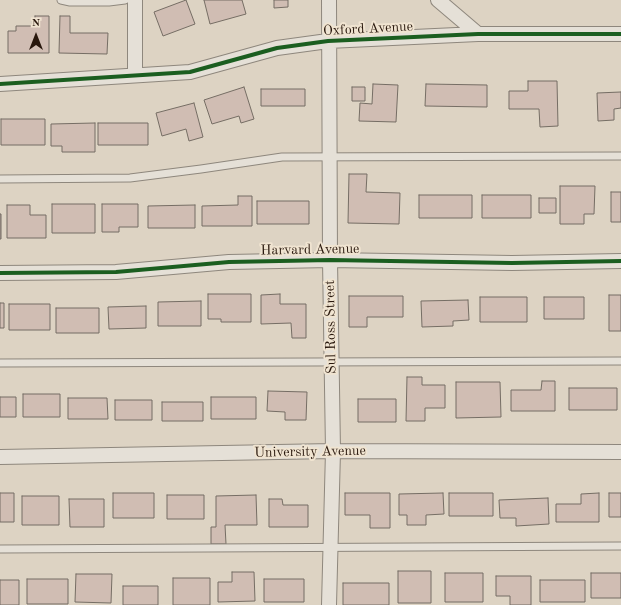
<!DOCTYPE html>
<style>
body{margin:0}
#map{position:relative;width:621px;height:605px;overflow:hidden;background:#ddd3c3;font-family:"Old Standard TT",serif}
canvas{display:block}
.north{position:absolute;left:16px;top:16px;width:40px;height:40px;-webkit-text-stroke:3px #f0e4d1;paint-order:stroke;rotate:0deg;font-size:11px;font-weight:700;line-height:16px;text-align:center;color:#29180d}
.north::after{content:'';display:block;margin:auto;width:14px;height:18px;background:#29180d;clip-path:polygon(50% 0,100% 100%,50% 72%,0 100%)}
</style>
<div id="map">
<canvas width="621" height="605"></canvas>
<div class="north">N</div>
</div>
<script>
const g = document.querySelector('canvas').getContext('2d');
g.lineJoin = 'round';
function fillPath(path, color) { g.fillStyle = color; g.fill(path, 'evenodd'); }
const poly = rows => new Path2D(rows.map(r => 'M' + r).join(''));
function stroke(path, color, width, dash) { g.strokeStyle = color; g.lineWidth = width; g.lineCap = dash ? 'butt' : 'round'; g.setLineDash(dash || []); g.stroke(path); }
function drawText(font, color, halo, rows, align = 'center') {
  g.font = font + ' "Old Standard TT",serif'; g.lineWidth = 4; g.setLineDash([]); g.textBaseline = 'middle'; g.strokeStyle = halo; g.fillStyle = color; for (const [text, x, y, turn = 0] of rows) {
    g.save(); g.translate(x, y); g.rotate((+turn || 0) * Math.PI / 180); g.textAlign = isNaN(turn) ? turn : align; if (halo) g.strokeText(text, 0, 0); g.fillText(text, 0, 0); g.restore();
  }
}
const building = poly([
 [186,0,195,24,163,36,154,12,186,0],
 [204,0,242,0,246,14,210,24,204,0],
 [274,0,288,0,288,7,274,8,274,0],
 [35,16,49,16,49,53,8,53,8,31,16,31,16,26,35,26,35,16],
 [60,16,70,16,70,33,108,33,107,54,59,53,60,16],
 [528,81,557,81,558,126,540,127,539,109,509,109,509,91,528,91,528,81],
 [373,84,398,85,396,122,359,121,360,103,372,104,373,84],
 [426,84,487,85,487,107,425,106,426,84],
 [244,87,254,119,241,123,239,116,212,124,204,100,244,87],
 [352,87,365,87,365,101,352,101,352,87],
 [261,89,305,89,305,106,261,106,261,89],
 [621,92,621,108,614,109,614,120,598,121,597,93,621,92],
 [194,103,203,137,189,141,186,129,162,136,156,113,194,103],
 [1,119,45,119,45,145,1,145,1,119],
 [95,123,95,152,62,152,62,146,51,146,51,124,95,123],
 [98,123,148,123,148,145,98,145,98,123],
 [349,174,367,174,366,192,400,193,399,224,348,223,349,174],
 [560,186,595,186,594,214,584,214,584,224,560,224,560,186],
 [611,192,621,192,621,222,611,222,611,192],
 [419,195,472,195,472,218,419,218,419,195],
 [482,195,531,195,531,218,482,218,482,195],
 [238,196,252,196,252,226,202,226,202,206,238,205,238,196],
 [539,198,556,198,556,213,539,213,539,198],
 [257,201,309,201,309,224,257,224,257,201],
 [52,204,95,204,95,233,52,233,52,204],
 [102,204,138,204,138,227,119,227,119,232,102,232,102,204],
 [7,205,30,205,30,215,46,215,46,238,7,238,7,205],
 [195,205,195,228,148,228,148,206,195,205],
 [0,214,1,214,1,239,0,239,0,214],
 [208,294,251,294,251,322,221,322,221,319,208,319,208,294],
 [280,294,280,304,306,304,306,338,292,338,291,323,261,324,261,295,280,294],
 [609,295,621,295,621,331,609,331,609,295],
 [349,296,403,296,403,317,367,317,367,327,349,327,349,296],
 [480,297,527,297,527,322,480,322,480,297],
 [544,297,584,297,584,319,544,319,544,297],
 [468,300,469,320,453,321,453,326,422,327,421,301,468,300],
 [201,301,201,326,158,326,158,302,201,301],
 [0,303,4,303,4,328,0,328,0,303],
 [9,304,50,304,50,330,9,330,9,304],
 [146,306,146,328,109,329,108,307,146,306],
 [56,308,99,308,99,333,56,333,56,308],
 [407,377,422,377,422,385,445,385,445,408,425,408,425,421,406,421,407,377],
 [542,381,555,381,555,411,511,411,511,390,541,390,542,381],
 [456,382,500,382,501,417,456,418,456,382],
 [569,388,617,388,617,410,569,410,569,388],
 [268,391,307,392,306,420,285,420,285,412,267,411,268,391],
 [23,394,60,394,60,417,23,417,23,394],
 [0,397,16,397,16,417,0,417,0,397],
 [211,397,256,397,256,419,211,419,211,397],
 [68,398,107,398,108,419,68,419,68,398],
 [358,399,396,399,396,422,358,422,358,399],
 [115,400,152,400,152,420,115,420,115,400],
 [162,402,203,402,203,421,162,421,162,402],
 [0,493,14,493,14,522,0,522,0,493],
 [113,493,154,493,154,518,113,518,113,493],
 [345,493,390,493,390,528,370,528,370,515,345,515,345,493],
 [443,493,444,514,426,515,426,525,407,525,407,515,399,515,399,494,443,493],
 [449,493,493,493,493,516,449,516,449,493],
 [599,493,599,522,556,522,556,504,581,504,581,494,599,493],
 [609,493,621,493,621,517,609,517,609,493],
 [167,495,204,495,204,519,167,519,167,495],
 [256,495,257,525,225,525,226,544,211,544,211,527,216,527,216,496,256,495],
 [22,496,59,496,59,525,22,525,22,496],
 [548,498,549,524,516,526,516,518,500,518,499,500,548,498],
 [69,499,104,499,104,527,70,527,69,499],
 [269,499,282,499,283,505,308,505,308,527,269,527,269,499],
 [398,571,431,571,431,603,398,603,398,571],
 [232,572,254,572,255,601,218,602,218,582,232,582,232,572],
 [445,573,483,573,483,602,445,602,445,573],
 [591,573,621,573,621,598,591,598,591,573],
 [76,574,112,574,111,603,75,602,76,574],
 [496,576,531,576,531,605,510,605,510,596,496,596,496,576],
 [173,578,210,578,210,605,173,605,173,578],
 [27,579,68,579,68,604,27,604,27,579],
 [264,579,304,579,304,602,264,602,264,579],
 [0,580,19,580,19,605,0,605,0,580],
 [540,580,585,580,585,602,540,602,540,580],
 [343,583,389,583,389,605,343,605,343,583],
 [123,586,158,586,158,605,123,605,123,586]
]);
const service = poly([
 [61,0,70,2,109,2,125,0],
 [0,179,130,178,201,169,282,157,621,156],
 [0,363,621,361],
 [0,549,621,546]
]);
const minor = poly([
 [329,0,330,260,333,451,329,605],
 [438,0,478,34],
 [135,75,135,0],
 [0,84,190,72,277,48,328,41,478,34,621,34],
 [0,273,116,272,229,262,330,260,512,263,621,261],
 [0,457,333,451,621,452]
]);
const cycleway = poly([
 [0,84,190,72,277,48,328,41,478,34,621,34],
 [0,273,116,272,229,262,330,260,512,263,621,261]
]);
const streetNames = [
 ["Oxford Avenue",368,29,-3],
 ["Harvard Avenue",310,250,-1],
 ["Sul Ross Street",331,327,-91],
 ["University Avenue",310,452,-1]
];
fillPath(building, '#d0bdb3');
stroke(building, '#756d64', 1);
stroke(service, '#8e877d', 9);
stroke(minor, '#8e877d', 16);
stroke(service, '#e5e0d7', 7);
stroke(minor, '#e5e0d7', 14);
stroke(cycleway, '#1b5e20', 4);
drawText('14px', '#29180d', '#f0e4d1', streetNames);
</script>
